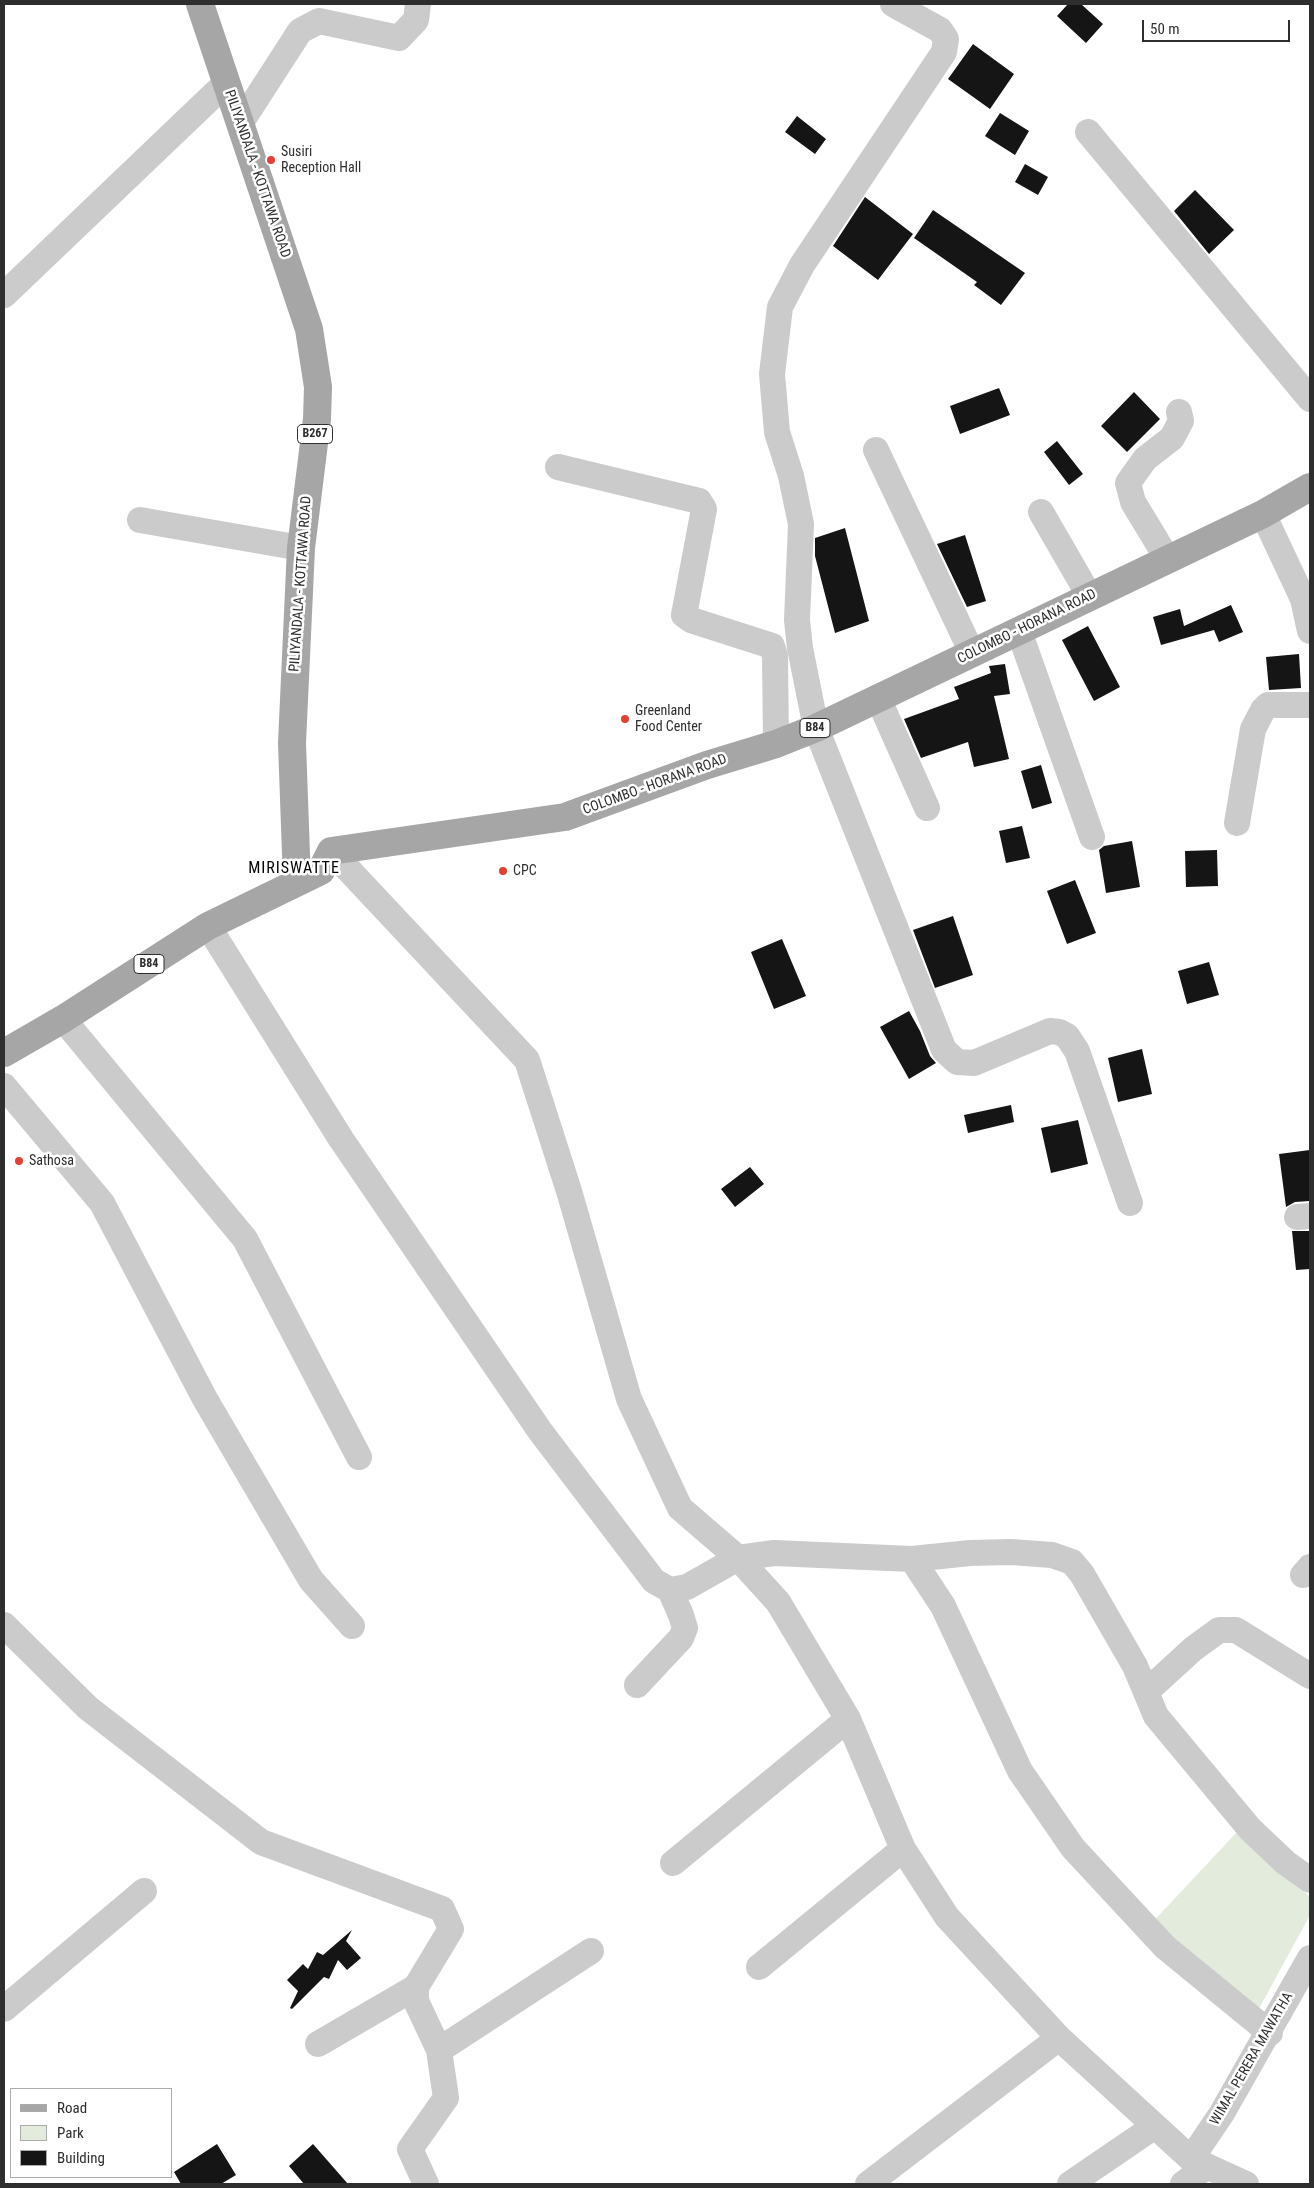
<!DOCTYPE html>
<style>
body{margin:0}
#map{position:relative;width:1314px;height:2188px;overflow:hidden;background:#fff;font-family:"Roboto Condensed",sans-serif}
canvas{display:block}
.frame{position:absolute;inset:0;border:5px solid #2e2e2e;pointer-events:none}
.legend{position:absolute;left:10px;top:2088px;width:162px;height:90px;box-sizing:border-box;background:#fff;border:1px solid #ababab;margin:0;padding:6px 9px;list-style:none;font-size:15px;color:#2e2e2e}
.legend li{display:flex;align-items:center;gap:10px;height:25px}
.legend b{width:25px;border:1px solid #ababab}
.scale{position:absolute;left:1142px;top:20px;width:148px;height:22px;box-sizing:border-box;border:2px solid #2e2e2e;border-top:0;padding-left:6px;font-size:15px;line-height:18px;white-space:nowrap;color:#2e2e2e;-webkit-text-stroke:4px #fff;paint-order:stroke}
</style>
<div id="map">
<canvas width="1314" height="2188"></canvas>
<div class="frame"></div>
<ul class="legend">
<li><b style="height:6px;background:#a6a6a6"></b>Road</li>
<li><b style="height:14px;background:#e2ebdc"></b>Park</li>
<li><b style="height:14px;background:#151515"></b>Building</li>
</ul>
<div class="scale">50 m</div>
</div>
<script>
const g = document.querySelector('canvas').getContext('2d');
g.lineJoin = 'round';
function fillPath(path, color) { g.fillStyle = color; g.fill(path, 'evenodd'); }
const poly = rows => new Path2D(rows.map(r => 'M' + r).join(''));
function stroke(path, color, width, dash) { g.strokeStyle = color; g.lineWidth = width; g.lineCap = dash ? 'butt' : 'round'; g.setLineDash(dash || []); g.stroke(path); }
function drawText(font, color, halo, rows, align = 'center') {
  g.font = font + ' "Roboto Condensed",sans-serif'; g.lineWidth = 5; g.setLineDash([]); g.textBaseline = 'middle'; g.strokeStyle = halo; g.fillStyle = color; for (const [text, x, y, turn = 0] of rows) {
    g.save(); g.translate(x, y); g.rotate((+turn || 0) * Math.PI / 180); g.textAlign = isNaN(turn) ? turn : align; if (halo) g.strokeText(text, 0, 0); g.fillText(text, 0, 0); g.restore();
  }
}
const green = poly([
 [1238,1831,1310,1897,1310,1915,1255,2016,1148,1927]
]);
const building = poly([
 [1068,4,1081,4,1103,24,1086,43,1057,16],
 [973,44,1014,74,990,109,948,79],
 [1000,113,1029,131,1015,155,985,136],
 [797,116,826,139,815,154,785,132],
 [1025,164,1048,177,1038,195,1015,182],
 [1195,190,1234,230,1209,254,1174,211],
 [865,197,913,234,878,280,833,246],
 [933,210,1025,273,1001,305,974,285,977,282,914,238],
 [999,388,1010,415,960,434,950,406],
 [1134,392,1160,419,1127,452,1101,426],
 [1057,441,1083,474,1069,485,1044,452],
 [845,528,869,621,835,633,815,556,815,538],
 [965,535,986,601,967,607,937,544],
 [1231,605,1243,632,1219,642,1214,630,1161,645,1153,617,1180,609,1184,626],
 [1088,626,1120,687,1094,701,1062,640],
 [1299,654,1301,688,1269,690,1266,657],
 [1005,664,1010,694,994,696,1009,759,974,767,968,742,921,758,904,719,959,699,954,687,991,673,989,666],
 [1041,765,1052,803,1032,809,1021,771],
 [1022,826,1030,858,1006,863,999,831],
 [1132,841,1140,887,1106,893,1099,850,1104,846],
 [1217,850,1218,886,1186,887,1185,851],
 [1075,880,1096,933,1067,944,1047,891],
 [953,916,973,975,935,988,913,930],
 [782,939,806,996,774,1009,751,952],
 [1209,962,1219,995,1187,1004,1178,971],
 [909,1011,920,1031,930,1056,936,1063,909,1079,880,1027],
 [1142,1049,1152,1094,1118,1102,1108,1058],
 [1011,1105,1014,1122,968,1133,964,1115],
 [1078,1120,1088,1164,1051,1173,1041,1128],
 [1310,1150,1310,1201,1295,1202,1286,1207,1279,1154],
 [750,1167,764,1184,735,1207,721,1189],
 [1292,1231,1310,1231,1310,1269,1296,1270],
 [352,1930,346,1941,361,1958,347,1970,338,1960,329,1979,324,1977,292,2009,290,2008,298,1991,287,1980,303,1964,308,1969,317,1952,323,1955],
 [217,2144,236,2175,221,2184,181,2184,174,2172],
 [313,2144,348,2184,304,2184,289,2166]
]);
const minor = poly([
 [893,4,940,30,946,39,944,52,802,265,780,307,772,374,777,432,791,476,801,524,797,620,800,648,816,728,944,1050,957,1062,974,1063,1050,1031,1059,1032,1067,1036,1077,1051,1130,1203],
 [240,124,300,31,319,21,399,38,416,20,418,4],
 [1088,132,1310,399],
 [4,295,226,83],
 [876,450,972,653],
 [558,467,699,501,704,509,684,615,691,620,772,646,775,656,776,744],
 [1041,512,1090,597],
 [1263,514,1303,599,1310,631],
 [140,520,301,548],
 [1168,560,1133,502,1128,483,1145,459,1172,438,1181,421,1179,412],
 [1019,631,1092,837],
 [878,698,927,808],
 [1237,823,1253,729,1263,710,1268,705,1310,705],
 [331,851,527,1060,569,1191,629,1399,680,1508,738,1558,778,1602,848,1719,903,1849,947,1917,1059,2038,1191,2159,1246,2184],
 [208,926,341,1139,540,1431,654,1581,670,1590,687,1587,738,1558,774,1553,912,1559,943,1606,1020,1771,1073,1848,1165,1947,1270,2033],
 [63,1019,245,1239,359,1457],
 [4,1086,102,1203,205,1399,311,1580,352,1626],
 [1297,1217,1310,1216],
 [912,1559,970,1553,1011,1552,1052,1555,1072,1562,1082,1574,1135,1666,1156,1716,1250,1829,1286,1863,1310,1880],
 [1303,1575,1310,1567],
 [4,1625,88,1708,261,1842,442,1909,451,1929,416,1987,416,2001,439,2050,446,2098,410,2149,426,2184],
 [637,1685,681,1638,685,1628,681,1615,670,1590],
 [1146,1692,1193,1649,1219,1630,1236,1630,1310,1676],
 [673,1863,848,1719],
 [759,1967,903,1849],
 [4,2009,144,1891],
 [318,2044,416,1987],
 [439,2050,591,1951],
 [1191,2159,1222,2113,1310,1958],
 [868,2184,1059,2038],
 [1070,2184,1155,2126],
 [1183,2184,1207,2166]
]);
const major = poly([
 [200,4,309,329,318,387,317,419,301,548,292,743,297,882],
 [4,1053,63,1019,208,926,321,871,331,851,565,817,707,765,776,744,816,728,1263,514,1310,487]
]);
const markers = [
 [271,160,5,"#e24134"],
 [625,719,5,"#e24134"],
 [503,871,5,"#e24134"],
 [19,1161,5,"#e24134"]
];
const shields = [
 [315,434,35],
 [815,728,30],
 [149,964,30]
];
const shieldNames = [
 ["B267",315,434],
 ["B84",815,728],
 ["B84",149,964]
];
const poiNames = [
 ["Susiri",281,152],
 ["Reception Hall",281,168],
 ["Greenland",635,711],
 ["Food Center",635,727],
 ["CPC",513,871],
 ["Sathosa",29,1161]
];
const streetNames = [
 ["PILIYANDALA - KOTTAWA ROAD",257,174,71],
 ["PILIYANDALA - KOTTAWA ROAD",301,584,-86],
 ["COLOMBO - HORANA ROAD",1027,627,-26],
 ["COLOMBO - HORANA ROAD",655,785,-20],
 ["WIMAL PERERA MAWATHA",1252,2059,-60]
];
const quarterNames = [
 ["MIRISWATTE",294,869]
];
fillPath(green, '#e2ebdc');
fillPath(building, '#151515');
stroke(minor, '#cbcbcb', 26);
stroke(major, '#a6a6a6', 28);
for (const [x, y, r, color] of markers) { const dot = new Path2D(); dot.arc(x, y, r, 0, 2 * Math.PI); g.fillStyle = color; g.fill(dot); stroke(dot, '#fff', 2); }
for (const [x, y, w] of shields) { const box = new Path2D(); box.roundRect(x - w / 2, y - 9.5, w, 19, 4); g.fillStyle = '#fff'; g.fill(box); stroke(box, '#2e2e2e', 1); }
drawText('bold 12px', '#2e2e2e', null, shieldNames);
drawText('14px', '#2e2e2e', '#fff', poiNames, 'left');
drawText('14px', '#2e2e2e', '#fff', streetNames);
g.letterSpacing = '1px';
drawText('16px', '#000', '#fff', quarterNames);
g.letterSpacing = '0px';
</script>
